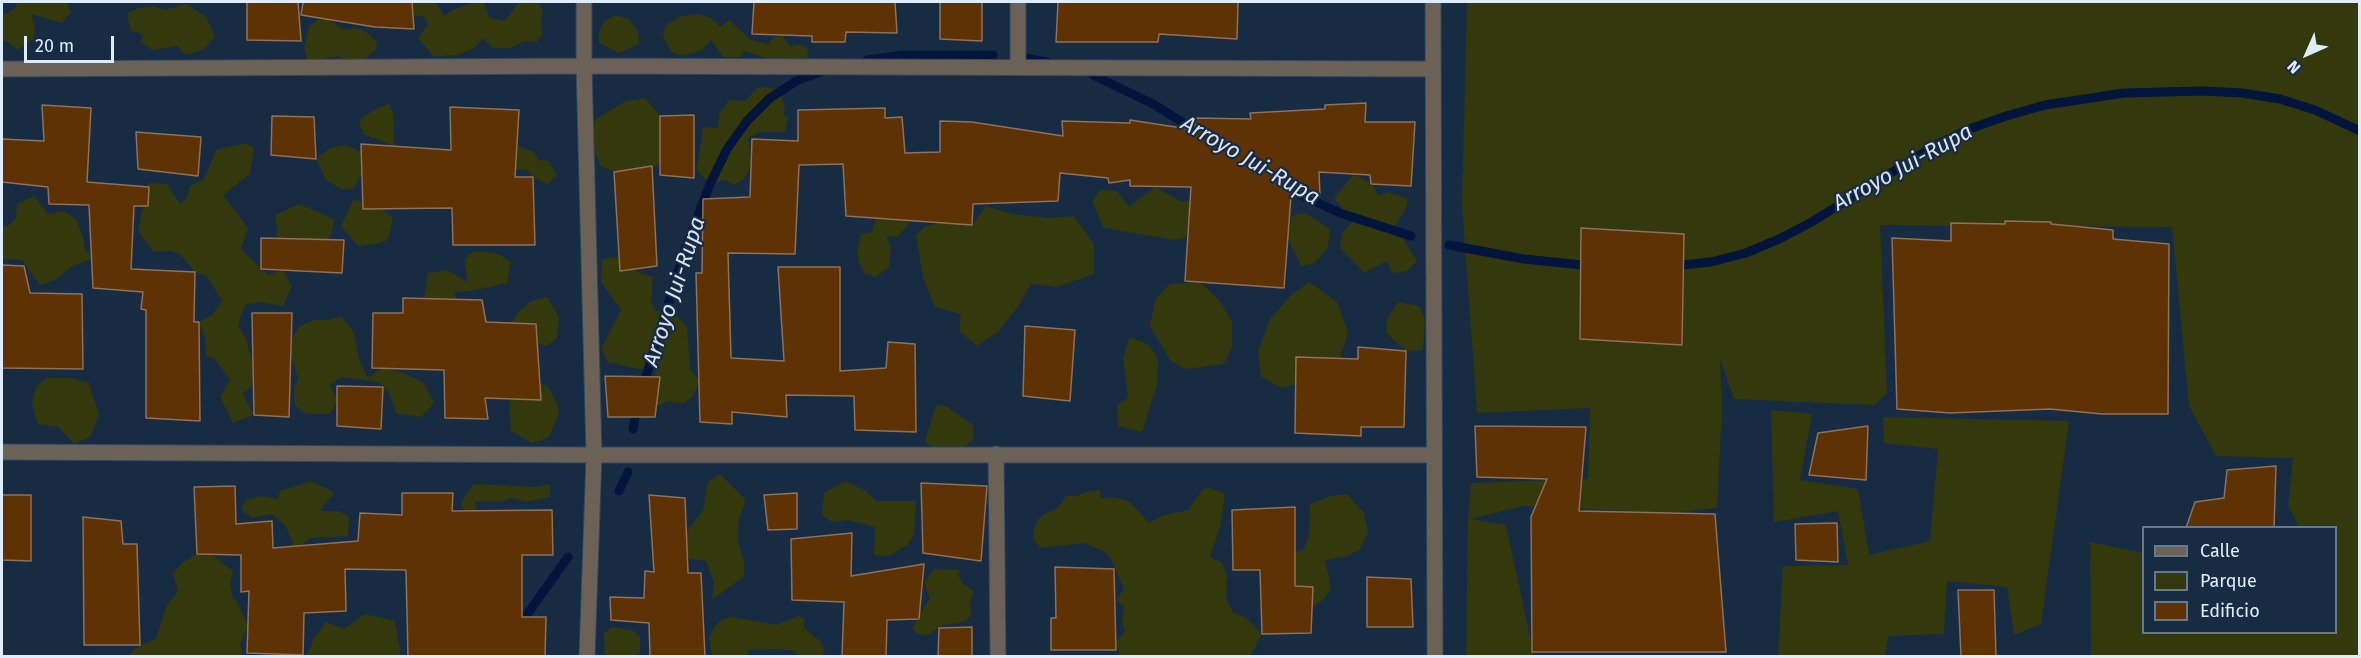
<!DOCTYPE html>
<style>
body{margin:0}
#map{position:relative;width:2361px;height:658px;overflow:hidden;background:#172c43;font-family:"Fira Sans",sans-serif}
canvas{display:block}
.frame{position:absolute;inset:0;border:3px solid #dfecfb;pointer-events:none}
.legend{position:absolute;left:2142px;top:526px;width:195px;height:108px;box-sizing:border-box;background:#172c43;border:2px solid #67798d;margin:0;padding:8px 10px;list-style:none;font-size:18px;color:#dfecfb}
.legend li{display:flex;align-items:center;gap:12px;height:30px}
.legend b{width:30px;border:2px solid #67798d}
.north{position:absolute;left:2277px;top:24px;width:60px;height:60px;-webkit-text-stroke:4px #172c43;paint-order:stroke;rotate:225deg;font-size:16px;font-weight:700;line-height:24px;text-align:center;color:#dfecfb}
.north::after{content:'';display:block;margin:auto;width:21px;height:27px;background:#dfecfb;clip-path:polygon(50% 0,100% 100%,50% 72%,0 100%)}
.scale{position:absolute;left:24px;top:36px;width:90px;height:27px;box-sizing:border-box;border:3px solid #dfecfb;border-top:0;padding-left:8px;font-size:18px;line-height:21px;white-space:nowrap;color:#dfecfb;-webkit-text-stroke:4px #172c43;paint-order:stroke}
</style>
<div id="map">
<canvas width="2361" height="658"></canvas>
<div class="frame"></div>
<ul class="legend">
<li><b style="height:8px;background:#6c6156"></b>Calle</li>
<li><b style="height:16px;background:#33390c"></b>Parque</li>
<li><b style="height:16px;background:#5e3204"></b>Edificio</li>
</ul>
<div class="north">N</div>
<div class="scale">20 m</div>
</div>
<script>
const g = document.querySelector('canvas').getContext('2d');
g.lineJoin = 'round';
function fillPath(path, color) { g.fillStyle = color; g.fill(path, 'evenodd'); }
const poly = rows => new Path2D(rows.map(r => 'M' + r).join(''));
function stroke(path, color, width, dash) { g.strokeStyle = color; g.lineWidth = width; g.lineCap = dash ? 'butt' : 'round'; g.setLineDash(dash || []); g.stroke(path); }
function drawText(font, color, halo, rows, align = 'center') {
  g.font = font + ' "Fira Sans",sans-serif'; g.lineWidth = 4.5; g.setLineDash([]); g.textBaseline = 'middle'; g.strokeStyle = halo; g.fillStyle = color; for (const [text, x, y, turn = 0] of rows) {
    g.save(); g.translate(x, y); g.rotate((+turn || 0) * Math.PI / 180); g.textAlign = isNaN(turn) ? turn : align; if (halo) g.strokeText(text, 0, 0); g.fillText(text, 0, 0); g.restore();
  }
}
const green = poly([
 [18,2,66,2,71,12,62,23,31,14,35,28,33,39,18,50,6,41,2,42,2,11,6,14,14,9],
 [398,2,435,2,445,16,452,10,470,4,484,2,489,18,505,21,519,2,537,2,543,11,541,23,543,33,537,42,525,41,510,48,493,48,483,38,474,48,458,55,433,56,418,38,428,24,424,17,413,15],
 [1467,2,2359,2,2359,656,2091,656,2090,542,2143,553,2144,632,2336,632,2336,528,2299,527,2288,506,2293,458,2216,456,2189,406,2172,227,1880,225,1887,393,1874,405,1734,399,1720,358,1722,408,1717,508,1670,513,1523,506,1470,519,1506,525,1534,656,1466,656,1468,519,1471,483,1588,479,1590,408,1477,413,1462,204],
 [187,4,207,18,215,37,204,49,186,55,177,46,152,50,140,41,144,35,131,31,127,13,139,8,154,6,164,10],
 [699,14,711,18,720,27,729,20,751,40,768,44,773,38,782,35,790,46,799,44,808,49,807,59,791,72,764,62,763,57,744,51,740,57,723,57,711,40,701,51,690,54,678,55,671,51,664,39,663,32,667,25,680,16],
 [616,15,629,19,638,31,639,44,619,53,599,43,599,32,605,21],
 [318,20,331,20,343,30,357,28,367,33,377,42,376,50,354,67,339,56,317,60,307,59,304,47,309,26],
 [770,87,780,92,785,107,783,115,788,117,785,132,760,132,748,138,751,165,744,179,734,185,724,180,710,184,697,170,703,127,718,128,719,114,729,100,745,101,757,88],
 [645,98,660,116,660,164,629,178,601,166,587,135,597,118,626,101],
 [389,104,393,113,394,146,363,134,359,120,377,108],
 [245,143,254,148,250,174,223,195,248,228,241,249,268,275,283,270,292,286,283,306,259,302,245,305,238,325,246,338,253,364,251,386,243,394,254,415,233,423,220,397,230,380,214,358,206,356,205,338,199,322,212,315,222,301,207,276,195,272,180,254,171,251,154,252,138,231,148,183,167,184,180,204,187,198,190,186,204,179,216,150],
 [346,145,361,152,362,173,354,188,343,190,326,180,316,159,330,148],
 [517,146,534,152,538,160,549,161,557,176,547,184,533,177,526,169,499,172],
 [1354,174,1371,184,1379,196,1387,192,1407,198,1407,206,1395,226,1417,261,1407,271,1392,273,1386,261,1365,273,1340,248,1342,233,1353,221,1334,198],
 [1155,187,1182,202,1218,195,1203,232,1175,240,1104,228,1092,202,1100,190,1117,191,1129,207],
 [34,196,48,214,64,211,76,219,84,239,85,251,94,258,72,266,55,280,40,285,22,260,2,259,2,225,8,226,16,218,17,204],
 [353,200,373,203,393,218,388,240,376,244,358,246,341,226],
 [299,204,334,219,332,231,321,253,299,263,278,238,275,215],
 [986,206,1012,214,1049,218,1074,216,1094,244,1094,274,1057,287,1031,284,1019,305,999,331,977,346,959,331,961,314,935,307,923,277,916,236,924,227,942,222,972,225],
 [911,208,908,225,897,237,886,236,891,247,889,267,876,277,865,274,859,263,857,250,861,234,872,232,876,218],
 [1305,213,1330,229,1328,247,1315,263,1301,266,1288,238,1291,216],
 [482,251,498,254,511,262,507,283,470,291,454,292,461,318,432,310,424,298,428,273,447,270,467,282,465,259,473,252],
 [619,257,640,273,653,277,651,301,655,310,676,315,687,327,690,369,699,381,693,396,683,404,669,401,656,406,655,368,639,369,608,362,601,349,621,310,601,282,602,259],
 [1200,282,1219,300,1232,321,1232,347,1224,364,1185,369,1170,360,1150,326,1155,300,1170,284],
 [1309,282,1337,302,1348,332,1340,358,1329,371,1283,388,1261,377,1258,352,1270,319,1291,295],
 [547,297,559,317,557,338,547,346,524,339,511,323,518,312,531,301],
 [1398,302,1419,306,1425,320,1423,350,1406,351,1386,333,1387,319],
 [341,316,354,333,359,360,368,378,381,368,403,373,423,382,434,403,421,417,396,413,389,392,378,382,341,377,330,385,337,401,330,414,306,414,295,405,294,389,298,378,290,353,291,339,300,326,314,320,329,320],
 [1130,337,1149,345,1158,358,1157,385,1142,432,1118,426,1117,405,1128,398,1123,358],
 [46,378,72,378,89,383,99,415,90,437,74,444,58,427,38,424,32,404,36,387],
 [530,383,547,385,556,401,559,414,549,437,532,443,511,431,509,408,512,390],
 [936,405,946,406,973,425,974,438,962,449,935,450,925,441],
 [1771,410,1812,414,1800,480,1858,489,1869,555,1930,541,1938,449,1884,443,1883,417,2069,421,2041,624,2014,635,2007,587,1947,581,1944,634,1888,636,1885,656,1778,656,1783,566,1848,565,1838,511,1774,522],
 [720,474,746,500,739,518,738,540,744,563,744,576,712,600,714,582,706,561,680,557,676,536,686,533,703,510,708,482],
 [312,481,335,493,323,505,322,511,339,511,349,517,348,536,309,538,302,545,306,566,285,554,293,542,285,525,272,514,252,518,241,509,246,500,262,496,278,499,280,491],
 [845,481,866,491,876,501,916,501,914,535,907,545,889,556,874,555,875,527,848,520,832,522,822,515,824,493],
 [474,484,535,487,550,484,550,497,526,502,511,498,501,502,475,501,477,521,468,520,461,502],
 [1210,488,1225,494,1220,528,1210,557,1222,563,1227,576,1226,599,1234,613,1245,617,1262,634,1250,656,1114,656,1120,654,1116,641,1125,632,1122,622,1124,606,1116,600,1124,589,1110,557,1103,551,1084,543,1041,548,1034,540,1033,533,1036,522,1044,514,1057,509,1066,496,1077,496,1086,492,1100,490,1101,499,1111,497,1129,501,1149,523,1161,516,1188,510,1203,489],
 [1347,494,1364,513,1368,533,1359,550,1347,556,1325,560,1331,588,1324,599,1312,608,1292,607,1278,558,1304,549,1309,533,1310,504,1330,496],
 [197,554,211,554,233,571,230,583,233,598,238,603,248,626,240,644,243,656,128,656,140,645,156,639,166,607,178,591,173,573,182,563],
 [934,569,960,570,958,575,963,584,974,591,970,602,971,616,964,622,943,625,928,635,918,634,912,628,930,598,924,583],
 [365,614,395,621,401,656,306,656,314,639,326,622,344,629],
 [799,616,804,619,804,628,823,644,824,656,798,656,795,651,777,649,749,650,747,656,712,656,709,638,715,626,723,619,731,617,777,625],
 [612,627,634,631,640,637,640,652,636,656,605,656,604,633]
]);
const stream = poly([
 [1019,57,1047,62],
 [867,60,904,55,993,55],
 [1093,75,1155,105,1204,136],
 [1292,191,1340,213,1411,236],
 [1449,245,1524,259,1592,266],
 [1672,266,1711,262,1746,253,1779,239,1810,223,1936,145,1969,129,2006,116,2045,105,2124,93,2203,91,2242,93,2280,99,2315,110,2360,131],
 [643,386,684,252,710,184,727,149,747,121,770,98,798,80,823,71],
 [633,429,637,405],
 [619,491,628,472],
 [519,626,568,557]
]);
const building = poly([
 [247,2,298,2,301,41,247,40,247,2],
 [303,2,412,2,414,29,375,27,301,15,303,2],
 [754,2,895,2,897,33,846,32,845,42,812,42,812,36,752,34,754,2],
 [940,2,982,2,982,41,940,39,940,2],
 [1058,2,1238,2,1237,39,1159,34,1158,42,1056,42,1058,2],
 [1366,103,1365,122,1415,122,1411,186,1371,184,1370,175,1319,172,1320,196,1291,196,1284,288,1185,281,1191,187,1130,186,1130,180,1109,183,1108,178,1060,173,1058,201,973,204,972,225,846,216,843,164,799,165,795,254,728,253,731,358,784,361,778,267,840,267,840,371,886,368,888,342,915,344,916,432,855,430,854,396,786,395,787,417,732,412,732,424,700,422,696,273,702,273,703,199,750,197,752,139,798,141,798,110,885,108,885,118,902,117,905,153,940,152,940,121,972,122,1063,136,1062,121,1130,123,1130,120,1195,130,1195,118,1251,119,1250,113,1325,109,1325,105,1366,103],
 [42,105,91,108,87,182,149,187,148,206,134,206,131,269,195,272,194,322,199,322,200,421,146,418,146,310,141,309,143,292,93,288,89,205,49,204,48,187,2,182,2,139,44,141,42,105],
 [450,107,519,110,515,177,533,177,535,245,453,245,452,208,363,209,361,144,451,150,450,107],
 [694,115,694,178,660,175,660,116,694,115],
 [272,116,314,117,316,159,271,155,272,116],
 [136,132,201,137,198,176,138,169,136,132],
 [652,166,657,266,620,271,614,172,652,166],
 [2005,221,2051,222,2051,224,2113,230,2113,239,2169,244,2168,414,2102,414,2050,409,1950,413,1897,409,1892,238,1951,241,1951,223,2005,224,2005,221],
 [1581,228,1684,234,1682,345,1580,339,1581,228],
 [261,238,344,240,342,273,261,269,261,238],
 [2,265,24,266,30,293,82,294,83,369,2,368,2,265],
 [403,298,482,300,486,322,536,324,541,400,485,398,488,419,445,418,444,370,372,368,373,313,403,313,403,298],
 [252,313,292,313,289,417,254,415,252,313],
 [1025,326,1075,330,1070,401,1023,396,1025,326],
 [1358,347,1406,351,1404,427,1361,427,1361,436,1295,433,1296,357,1358,359,1358,347],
 [605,376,660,377,655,417,608,417,605,376],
 [337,386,383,387,381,429,337,426,337,386],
 [1475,426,1586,427,1579,511,1715,514,1726,652,1532,652,1531,517,1547,479,1477,477,1475,426],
 [1868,426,1866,480,1809,475,1818,433,1868,426],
 [2276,466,2274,528,2186,528,2195,502,2224,498,2227,470,2276,466],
 [921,483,987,486,981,561,923,553,921,483],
 [235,486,236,524,272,521,273,548,358,541,360,513,402,515,402,493,453,493,452,511,552,510,553,555,522,555,522,617,546,617,545,657,408,657,406,570,345,569,346,611,304,613,303,655,247,653,249,591,241,592,241,555,197,554,194,487,235,486],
 [797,493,797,529,768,530,764,495,797,493],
 [2,495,31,495,31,561,2,560,2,495],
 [649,495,685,498,688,573,701,573,705,657,650,657,649,623,611,620,610,597,644,598,645,571,654,572,649,495],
 [1295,507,1295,586,1313,587,1311,633,1262,634,1260,570,1233,570,1232,510,1295,507],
 [83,517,121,521,123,544,137,544,140,645,84,645,83,517],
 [1837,523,1838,562,1796,560,1795,524,1837,523],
 [852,533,851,576,924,564,919,619,887,620,886,657,842,657,844,602,792,600,791,539,852,533],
 [1055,567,1114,569,1116,650,1051,650,1051,618,1056,618,1055,567],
 [1367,577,1411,579,1413,627,1367,627,1367,577],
 [1958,590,1994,590,1996,657,1961,657,1958,590],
 [972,627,972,656,938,657,939,628,972,627]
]);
const street = poly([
 [584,2,584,66,594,455,587,656],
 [1433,2,1435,656],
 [1018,66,1018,2],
 [2,69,584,66,1433,69],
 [2,452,594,455,1434,455],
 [996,454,998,656]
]);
const waterNames = [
 ["Arroyo Jui-Rupa",1250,161,30],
 ["Arroyo Jui-Rupa",1903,168,-29],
 ["Arroyo Jui-Rupa",675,292,-72]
];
fillPath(green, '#33390c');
stroke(stream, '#03143d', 9);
fillPath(building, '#5e3204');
stroke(building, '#8e715a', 1.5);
stroke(street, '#33475d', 17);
stroke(street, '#6c6156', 15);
drawText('italic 22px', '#dae3f2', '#172c43', waterNames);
</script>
